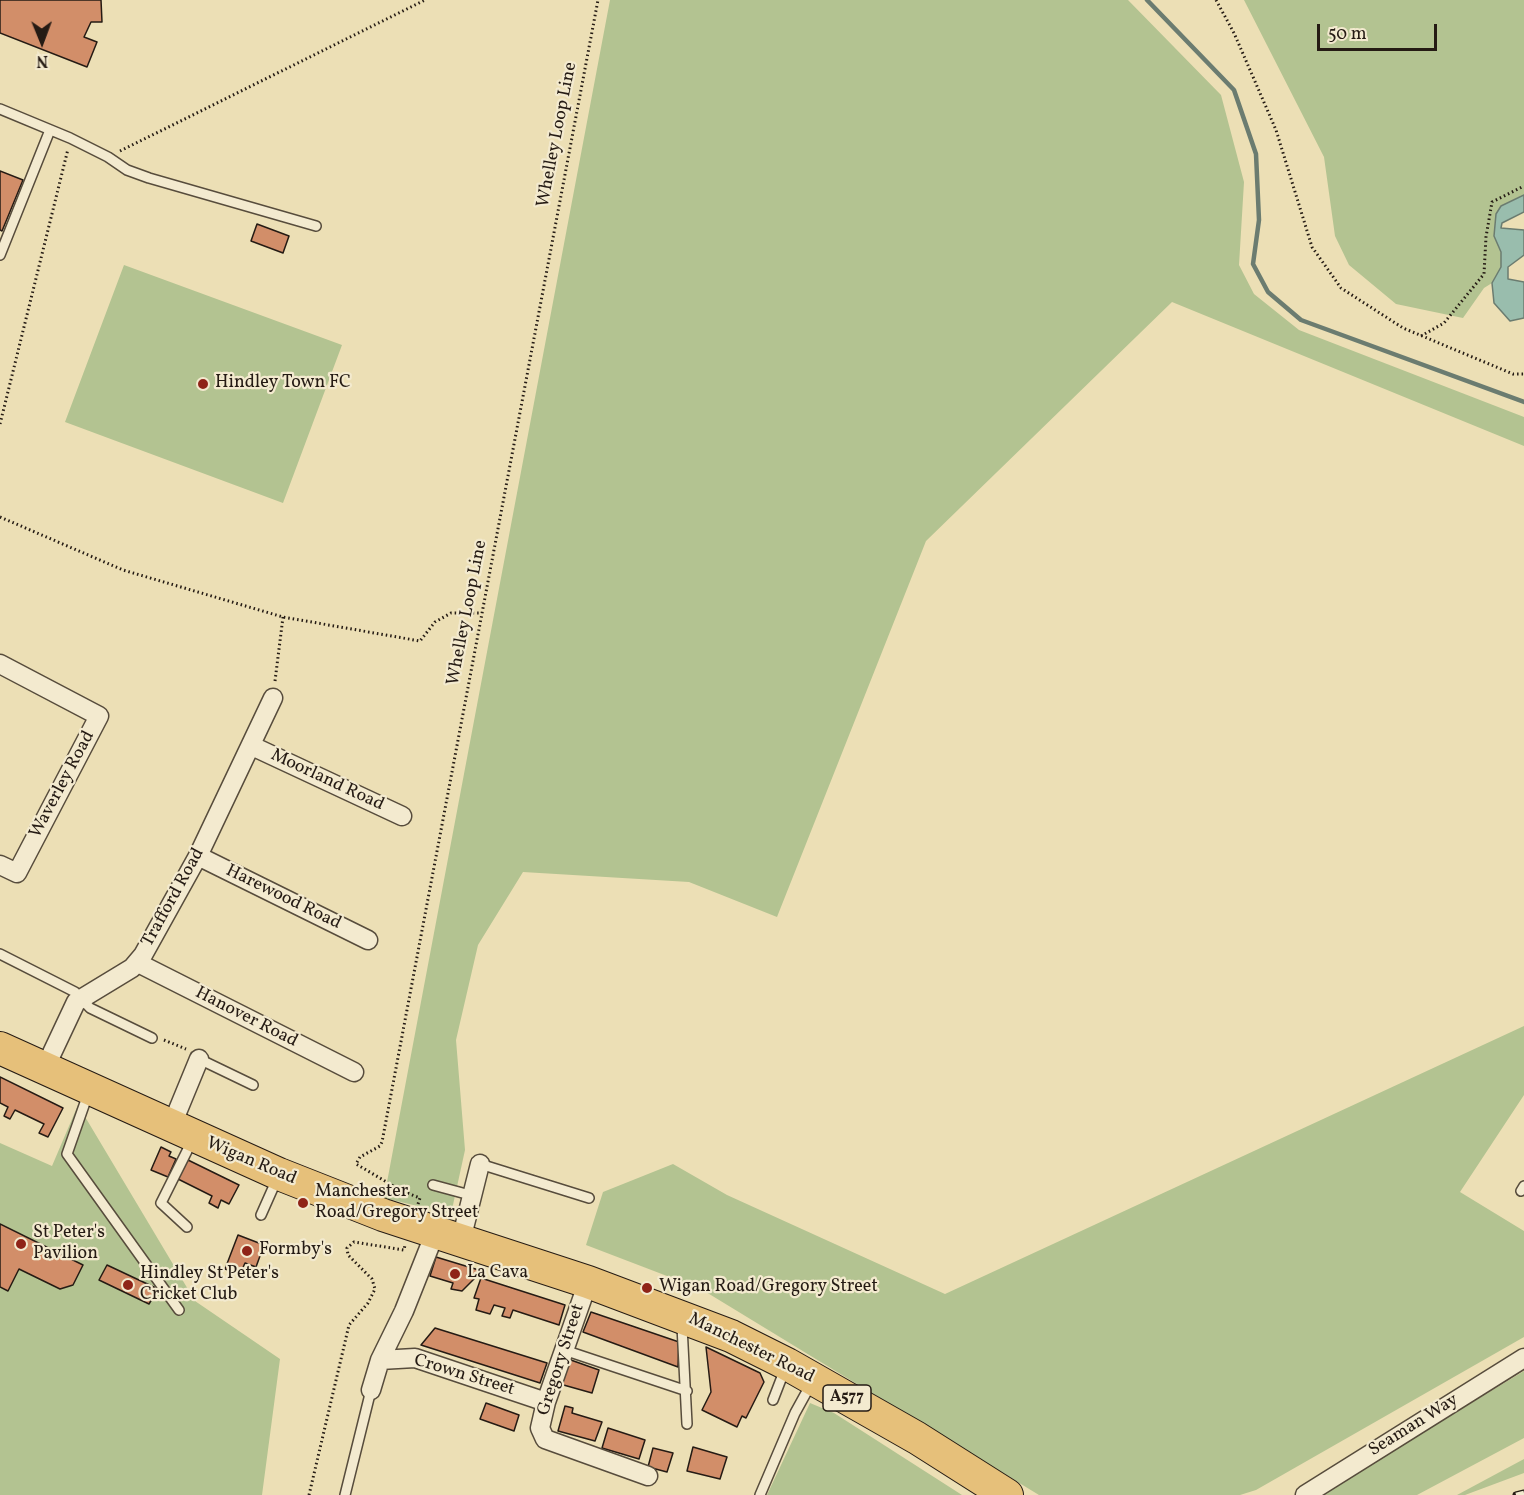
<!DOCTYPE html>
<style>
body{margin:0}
#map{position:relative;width:1524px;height:1495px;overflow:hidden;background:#ecdfb5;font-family:Vollkorn,serif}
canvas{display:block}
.north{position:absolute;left:12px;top:12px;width:60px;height:60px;-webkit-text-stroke:4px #f3eacf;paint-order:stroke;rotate:179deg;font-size:16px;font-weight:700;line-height:24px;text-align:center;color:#251b14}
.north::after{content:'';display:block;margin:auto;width:21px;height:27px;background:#251b14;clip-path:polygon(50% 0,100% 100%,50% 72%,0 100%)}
.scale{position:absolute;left:1317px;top:24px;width:120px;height:27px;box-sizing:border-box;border:3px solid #251b14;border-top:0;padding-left:8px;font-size:18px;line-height:21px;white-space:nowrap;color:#251b14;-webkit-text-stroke:4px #f3eacf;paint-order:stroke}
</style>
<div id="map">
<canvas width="1524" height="1495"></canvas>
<div class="north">N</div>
<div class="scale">50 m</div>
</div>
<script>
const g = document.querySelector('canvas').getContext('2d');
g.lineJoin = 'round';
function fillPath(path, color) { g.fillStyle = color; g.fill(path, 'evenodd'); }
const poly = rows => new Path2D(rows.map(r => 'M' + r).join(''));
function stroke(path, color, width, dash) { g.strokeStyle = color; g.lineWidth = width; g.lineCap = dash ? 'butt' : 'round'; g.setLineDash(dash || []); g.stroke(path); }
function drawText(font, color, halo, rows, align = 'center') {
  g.font = font + ' Vollkorn,serif'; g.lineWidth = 4.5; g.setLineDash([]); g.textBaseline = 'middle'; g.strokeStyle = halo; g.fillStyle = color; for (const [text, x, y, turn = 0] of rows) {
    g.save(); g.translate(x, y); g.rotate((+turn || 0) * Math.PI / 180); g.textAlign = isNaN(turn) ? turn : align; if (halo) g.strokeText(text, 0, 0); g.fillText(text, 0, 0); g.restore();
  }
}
const green = poly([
 [610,0,1128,0,1221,95,1244,182,1239,265,1254,294,1299,330,1524,417,1524,446,1172,302,926,541,777,917,689,882,523,872,478,945,456,1040,465,1150,451,1214,384,1198],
 [1244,0,1524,0,1524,195,1501,206,1494,236,1501,252,1501,267,1492,283,1484,288,1463,318,1396,304,1349,265,1335,236,1324,157],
 [124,265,342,345,283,503,65,422],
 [1524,1026,1524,1095,1460,1192,1524,1231,1524,1337,1256,1490,1240,1495,1039,1495,701,1289,586,1245,603,1192,673,1164,727,1195,945,1294],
 [78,1105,195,1301,280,1359,262,1495,0,1495,0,1143,52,1166],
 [1524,1371,1524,1438,1417,1495,1319,1495],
 [810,1403,834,1413,962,1495,767,1495],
 [1524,1459,1524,1473,1465,1495,1457,1495]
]);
const water = poly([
 [1524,195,1524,212,1502,223,1501,228,1524,230,1524,255,1508,267,1508,279,1524,282,1524,318,1510,321,1494,303,1492,283,1501,267,1501,252,1494,236,1496,214,1501,206,1524,195]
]);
const stream = poly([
 [1147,0,1234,90,1256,154,1259,220,1253,264,1268,292,1301,320,1524,402]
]);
const building = poly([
 [0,0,101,0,102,22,91,22,84,37,97,42,87,67,0,33,0,0],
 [0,171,23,180,2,231,0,230,0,171],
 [257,224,289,236,283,253,251,241,257,224],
 [0,1077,63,1108,48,1137,39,1133,44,1124,15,1110,10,1119,4,1116,8,1107,0,1103,0,1077],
 [161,1147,171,1152,169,1156,176,1159,168,1177,151,1170,161,1147],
 [188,1160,239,1185,229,1204,221,1200,218,1208,209,1203,212,1196,178,1179,188,1160],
 [0,1224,83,1265,73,1285,60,1289,19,1269,8,1291,0,1287,0,1224],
 [238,1235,264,1245,256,1267,245,1263,240,1274,225,1269,238,1235],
 [436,1257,482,1271,462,1291,451,1289,453,1283,430,1276,436,1257],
 [107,1265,158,1289,149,1304,99,1280,107,1265],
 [481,1278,565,1305,559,1325,513,1310,510,1318,502,1316,505,1308,494,1305,490,1314,476,1310,479,1299,474,1298,481,1278],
 [591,1312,679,1342,678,1367,583,1332,591,1312],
 [435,1328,547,1363,540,1383,421,1345,435,1328],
 [706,1347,760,1373,764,1382,746,1418,742,1416,737,1427,702,1410,711,1392,706,1347],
 [568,1359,599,1370,592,1393,560,1384,568,1359],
 [486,1403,519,1415,514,1431,480,1419,486,1403],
 [565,1406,573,1408,572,1413,602,1422,595,1441,558,1431,565,1406],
 [608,1428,645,1440,639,1459,602,1448,608,1428],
 [693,1447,727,1457,720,1479,687,1471,693,1447],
 [653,1448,673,1453,667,1472,648,1467,653,1448]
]);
const path = poly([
 [1216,0,1234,33,1276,130,1312,247,1341,288,1403,328,1513,374,1524,374],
 [120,151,425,0],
 [1421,336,1444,323,1484,274,1486,237,1492,202,1524,186],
 [0,424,68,149],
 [0,517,123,570,283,617,420,641,435,622,451,613,481,613],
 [275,681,283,617],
 [164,1040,186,1049],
 [418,1204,420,1198,402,1191,356,1164,360,1157,380,1146,382,1142,598,0],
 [309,1495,349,1325,368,1303,375,1289,372,1279,348,1255,347,1248,354,1242,404,1250,405,1245]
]);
const service = poly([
 [0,109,70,138,108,157,127,170,149,178,316,226],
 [0,255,50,130],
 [0,954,75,992,90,1008,152,1038],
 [199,1059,253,1085],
 [88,1094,67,1154,179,1310],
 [480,1164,589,1198],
 [433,1185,470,1195],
 [1521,1191,1524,1186],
 [261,1215,277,1179],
 [187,1227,161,1203,193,1139],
 [682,1326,687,1424],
 [564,1350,687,1391],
 [773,1400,785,1369],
 [345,1495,371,1390],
 [760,1495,795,1413,811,1384]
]);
const minor = poly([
 [0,664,99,716,17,873,0,865],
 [252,746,402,816],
 [198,856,368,940],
 [138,963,354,1072],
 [44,1070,76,1002,132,968,143,955,198,856,273,698],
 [171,1127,199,1059],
 [461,1240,480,1164],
 [588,1282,546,1402,540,1428,545,1439,648,1476],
 [380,1360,415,1358,546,1402],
 [371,1390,380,1360,404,1311,435,1233],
 [1305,1495,1524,1358]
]);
const trunk = poly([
 [0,1048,279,1174,383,1215,588,1282,731,1336,787,1364,917,1438,1007,1495]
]);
const rail = poly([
 [1516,1495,1524,1493]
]);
const markers = [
 [203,384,6,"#8f2418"],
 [303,1203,6,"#8f2418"],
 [21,1244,6,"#8f2418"],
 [247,1251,6,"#8f2418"],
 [455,1274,6,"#8f2418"],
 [128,1285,6,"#8f2418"],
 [647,1288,6,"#8f2418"]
];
const shields = [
 [847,1398,48]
];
const shieldNames = [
 ["A577",847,1398]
];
const streetNames = [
 ["Whelley Loop Line",558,135,-79],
 ["Whelley Loop Line",468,613,-79],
 ["Moorland Road",327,781,25],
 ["Waverley Road",63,785,-62],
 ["Trafford Road",174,898,-61],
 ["Harewood Road",283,898,26],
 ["Hanover Road",246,1018,27],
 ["Wigan Road",251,1162,23],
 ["Manchester Road",751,1349,26],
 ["Gregory Street",562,1360,-72],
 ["Crown Street",464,1376,17],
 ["Seaman Way",1414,1426,-32]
];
const poiNames = [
 ["Hindley Town FC",215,384],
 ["Manchester",315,1193],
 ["Road/Gregory Street",315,1214],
 ["St Peter's",33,1234],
 ["Pavilion",33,1255],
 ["Formby's",259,1251],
 ["La Cava",467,1274],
 ["Hindley St Peter's",140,1275],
 ["Cricket Club",140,1296],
 ["Wigan Road/Gregory Street",659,1288]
];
fillPath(green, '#b3c391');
fillPath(water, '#99bdad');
stroke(water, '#6b7c70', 1.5);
stroke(stream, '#6b7c70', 4.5);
fillPath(building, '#d28e69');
stroke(building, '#251b14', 1.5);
stroke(service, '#574c3c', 12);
stroke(minor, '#574c3c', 21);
stroke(trunk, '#251b14', 34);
stroke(path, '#251b14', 3, [1.5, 3]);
stroke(service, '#f3eacf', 9);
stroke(minor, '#f3eacf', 18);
stroke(trunk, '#e6c07a', 32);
stroke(rail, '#251b14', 7);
stroke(rail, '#f3eacf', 4.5, [14]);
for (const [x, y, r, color] of markers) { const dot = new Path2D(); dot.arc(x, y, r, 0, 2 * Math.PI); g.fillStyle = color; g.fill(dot); stroke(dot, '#f3eacf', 2); }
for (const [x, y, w] of shields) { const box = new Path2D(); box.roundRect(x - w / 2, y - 13, w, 26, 4.5); g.fillStyle = '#f3eacf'; g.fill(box); stroke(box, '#251b14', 1.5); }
drawText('bold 16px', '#251b14', null, shieldNames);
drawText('18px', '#251b14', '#f3eacf', streetNames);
drawText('18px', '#251b14', '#f3eacf', poiNames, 'left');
</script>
